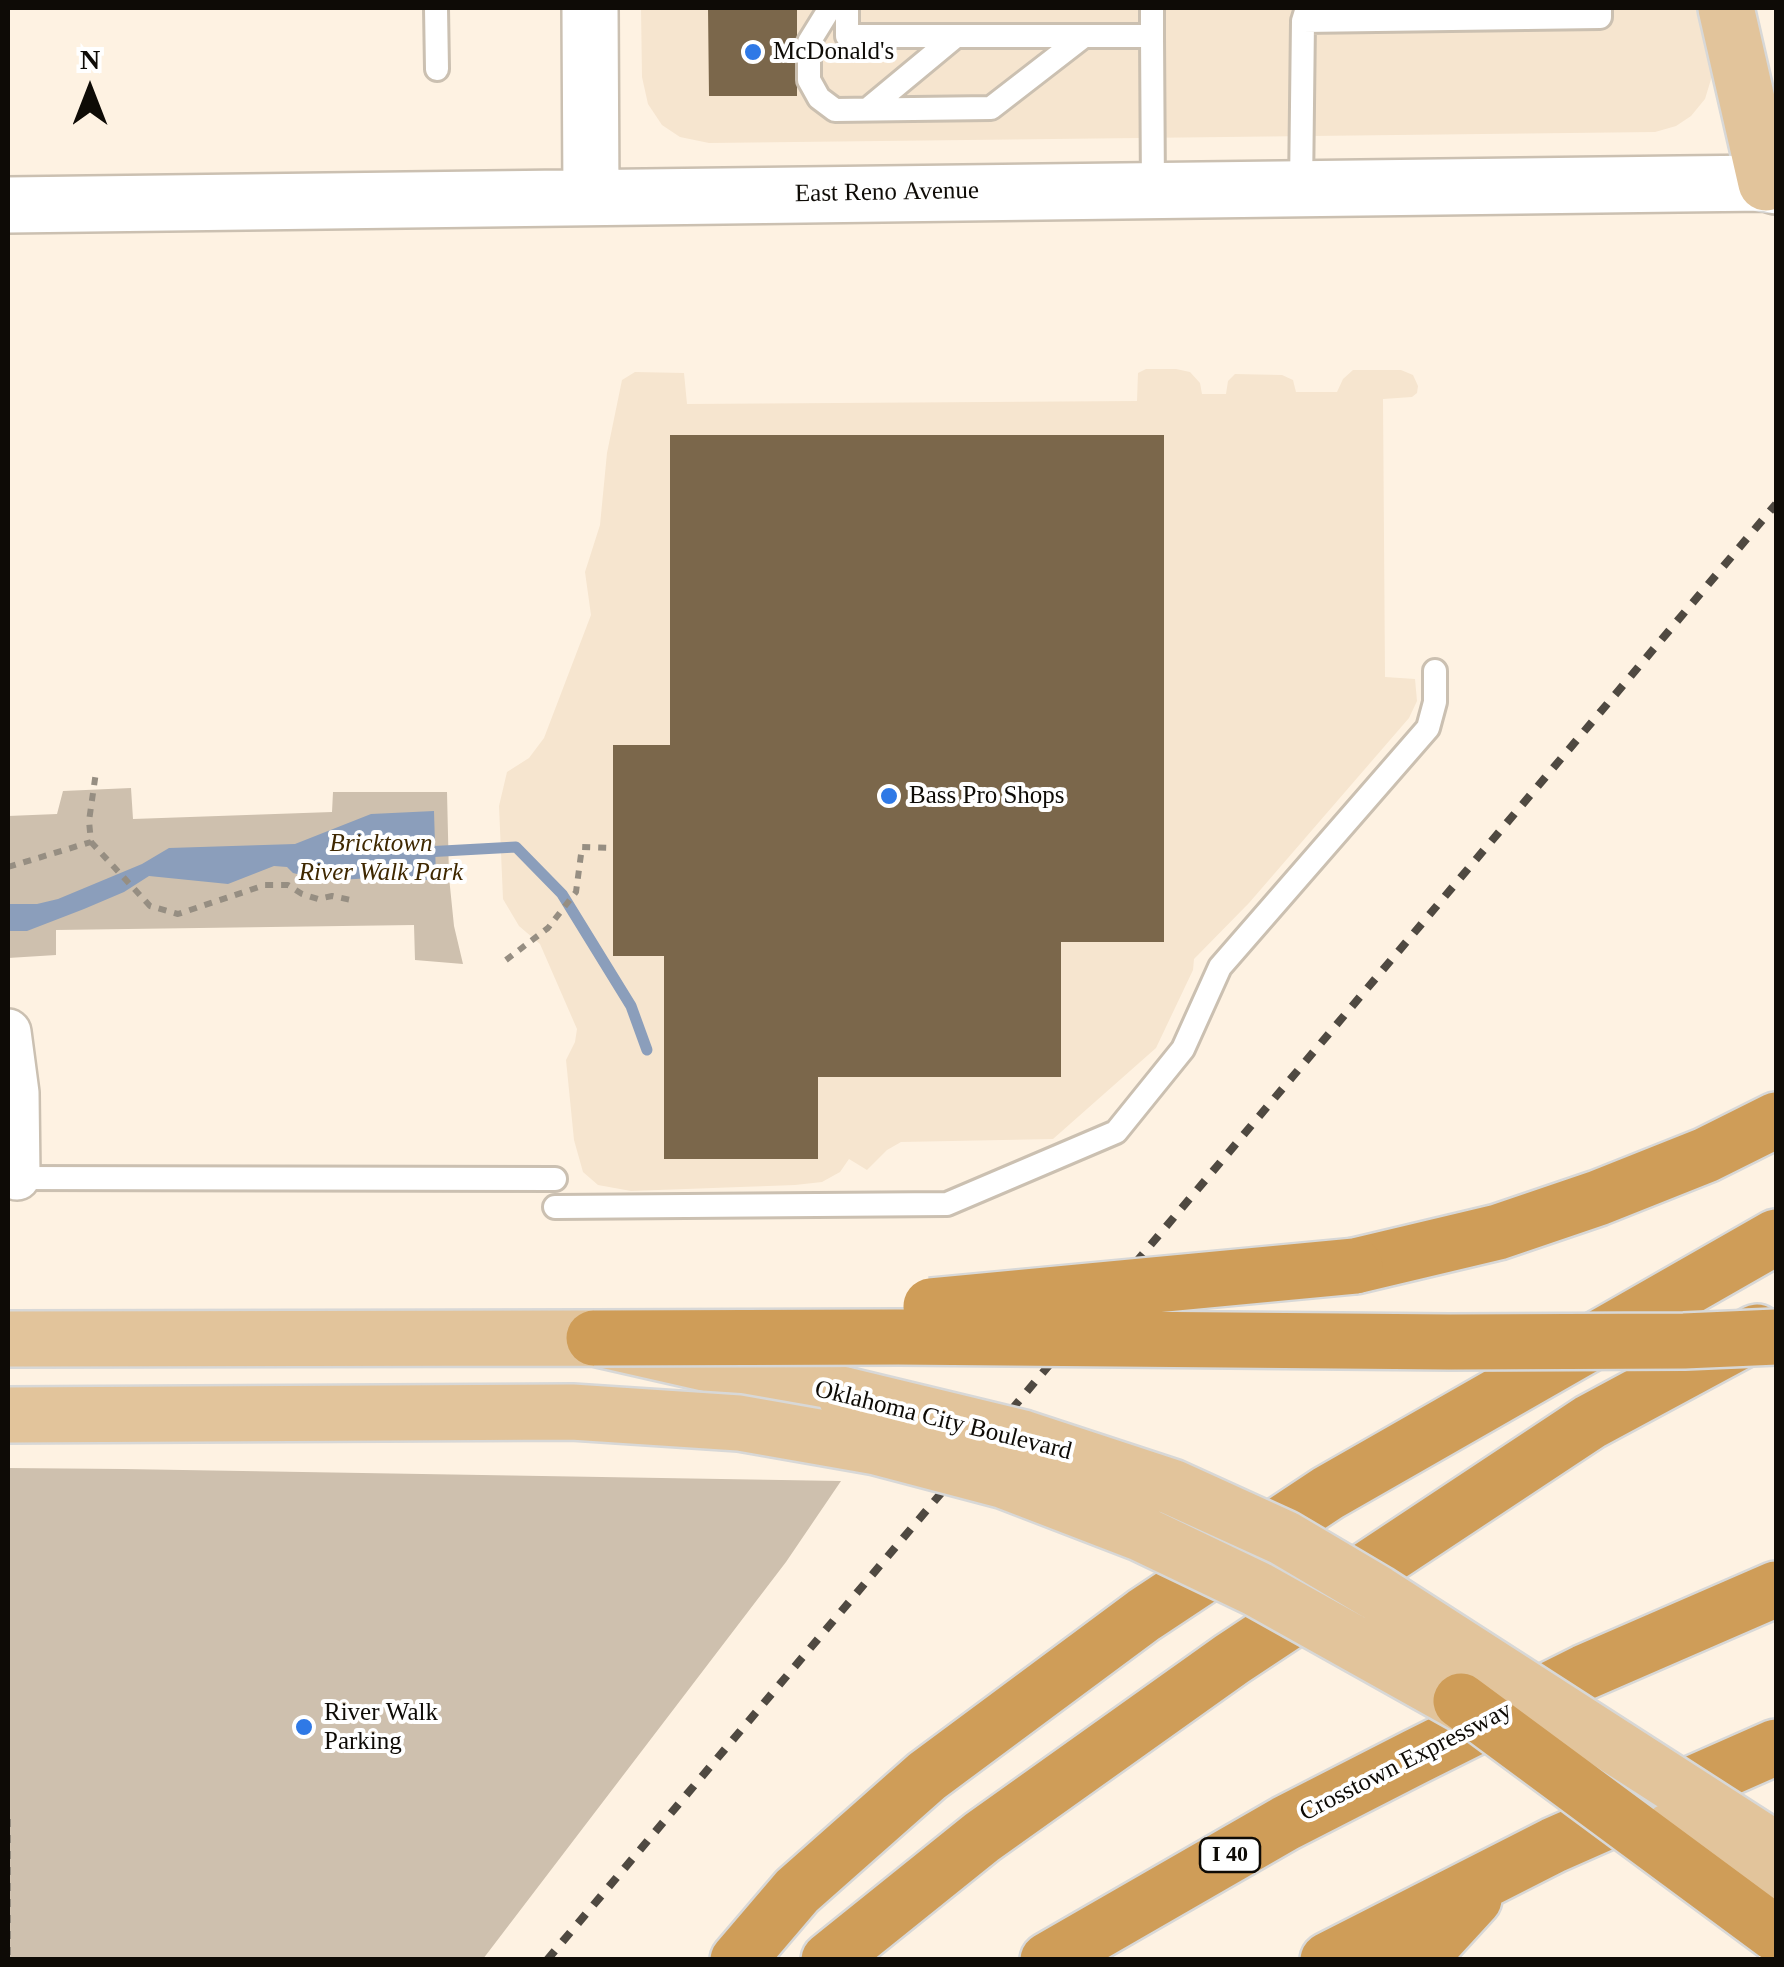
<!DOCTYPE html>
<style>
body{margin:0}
#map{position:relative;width:1784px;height:1967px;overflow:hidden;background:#fef2e2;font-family:"Times New Roman",serif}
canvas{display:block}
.frame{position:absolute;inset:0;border:10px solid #0e0b06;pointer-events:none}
.north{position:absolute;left:40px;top:40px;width:100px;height:100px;-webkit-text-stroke:8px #fff;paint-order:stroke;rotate:0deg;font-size:28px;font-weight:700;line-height:40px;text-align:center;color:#0e0b06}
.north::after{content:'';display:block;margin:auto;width:35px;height:45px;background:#0e0b06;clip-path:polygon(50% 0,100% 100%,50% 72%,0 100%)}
</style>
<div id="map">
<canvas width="1784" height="1967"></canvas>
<div class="frame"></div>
<div class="north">N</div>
</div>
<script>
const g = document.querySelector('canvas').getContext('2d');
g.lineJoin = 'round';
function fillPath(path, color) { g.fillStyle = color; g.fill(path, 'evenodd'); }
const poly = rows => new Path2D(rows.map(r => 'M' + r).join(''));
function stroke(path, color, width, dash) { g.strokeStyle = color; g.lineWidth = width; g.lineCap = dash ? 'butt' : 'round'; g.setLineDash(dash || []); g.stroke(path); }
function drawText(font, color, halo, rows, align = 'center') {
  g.font = font + ' "Times New Roman",serif'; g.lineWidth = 8; g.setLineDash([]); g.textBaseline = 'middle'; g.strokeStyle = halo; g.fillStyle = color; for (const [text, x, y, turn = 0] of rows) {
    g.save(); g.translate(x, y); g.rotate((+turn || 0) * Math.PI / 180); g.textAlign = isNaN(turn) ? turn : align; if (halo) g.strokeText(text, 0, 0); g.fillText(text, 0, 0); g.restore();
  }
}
const built = poly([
 [641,8,1703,8,1715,66,1705,99,1691,116,1676,126,1655,132,709,143,680,137,662,125,648,104,642,77],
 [1146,369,1176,369,1190,372,1200,383,1202,394,1226,394,1228,381,1235,374,1282,375,1293,380,1296,392,1337,392,1343,379,1353,370,1401,370,1413,375,1418,386,1417,393,1412,397,1383,399,1385,677,1415,679,1417,701,1409,718,1249,903,1194,959,1193,970,1156,1048,1053,1139,901,1142,887,1150,867,1170,849,1159,840,1172,822,1182,795,1185,631,1191,598,1185,583,1172,574,1140,566,1060,575,1042,577,1029,540,944,519,926,503,899,499,806,507,772,529,758,544,738,591,615,585,572,600,525,607,453,622,380,635,372,684,373,687,404,1137,401,1138,373]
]);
const green = poly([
 [131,788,133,819,332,812,333,792,447,792,449,877,454,926,463,964,415,960,414,925,56,930,56,955,8,958,8,816,57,814,63,791],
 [8,1468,123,1469,841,1481,786,1562,483,1959,8,1960]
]);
const water = poly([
 [434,811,436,878,412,883,371,878,325,881,293,873,287,867,274,866,228,884,149,876,124,892,84,909,27,931,8,931,8,904,37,904,58,899,142,864,169,848,295,844,371,814]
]);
const stream = poly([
 [425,852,516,847,562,894,631,1006,647,1050]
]);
const building = poly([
 [708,8,797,8,797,96,709,96],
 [670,435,1164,435,1164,942,1061,942,1061,1077,818,1077,818,1159,664,1159,664,956,613,956,613,745,670,745]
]);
const path = poly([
 [91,842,150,906,178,914,265,885,288,885,302,894,318,899,332,896,351,900],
 [8,867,91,842,89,821,96,772],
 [506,960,548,928,576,892,582,847,613,848],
 [8,1819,8,1960]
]);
const lane = poly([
 [436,8,437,69],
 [830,8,809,42,809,80,819,98,835,110,991,108,1084,36],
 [847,8,847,36,1152,36,1152,8],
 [1303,21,1600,17,1600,8],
 [1152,36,1153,190],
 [868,109,956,36],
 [1301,189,1303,21,1307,8],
 [11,1178,555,1179],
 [555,1207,947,1204,1116,1132,1183,1049,1220,967,1428,728,1435,702,1435,671]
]);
const street = poly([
 [8,1032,16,1093,17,1177]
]);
const secondary = poly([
 [590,8,591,197],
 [8,205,1679,184,1766,183,1776,186]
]);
const primary = poly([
 [1726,8,1766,183],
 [8,1339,594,1338,845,1395]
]);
const highway = poly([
 [1355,1266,1498,1232,1598,1198,1706,1155,1776,1120],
 [738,1960,797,1891,927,1776,1144,1615,1328,1493,1776,1237],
 [829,1960,982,1837,1232,1659,1590,1422,1757,1332],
 [1048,1960,1286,1823,1415,1757,1585,1672,1776,1589],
 [1328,1960,1554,1845,1776,1747],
 [1418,1960,1474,1899]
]);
const rail = poly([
 [547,1960,1776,504]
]);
const primaryBridge = poly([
 [845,1395,1023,1438,1172,1487,1284,1538,1377,1593,1776,1850],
 [8,1415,572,1412,739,1423,876,1447,1005,1481,1140,1533,1257,1589,1500,1725],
 [1671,1830,1776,1895]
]);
const highwayBridge = poly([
 [931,1306,1355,1266],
 [594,1338,898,1337,1450,1342,1684,1341,1776,1337],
 [1461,1701,1776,1934]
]);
const markers = [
 [753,52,10,"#2f79e6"],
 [889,796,10,"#2f79e6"],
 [304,1727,10,"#2f79e6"]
];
const shields = [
 [1230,1855,60]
];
const shieldNames = [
 ["I 40",1230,1855]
];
const poiNames = [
 ["McDonald's",773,52],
 ["Bass Pro Shops",909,796],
 ["River Walk",324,1713],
 ["Parking",324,1742]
];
const streetNames = [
 ["East Reno Avenue",887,193,-1],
 ["Oklahoma City Boulevard",943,1421,14],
 ["Crosstown Expressway",1406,1762,-27]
];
const parkNames = [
 ["Bricktown",381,844],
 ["River Walk Park",381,873]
];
fillPath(built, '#f6e5cf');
fillPath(green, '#cec0ae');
fillPath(water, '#8b9ebb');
stroke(stream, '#8b9ebb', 11);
fillPath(building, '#7b674b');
stroke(lane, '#cbc0b1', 28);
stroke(street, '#cbc0b1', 50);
stroke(secondary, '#cbc0b1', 60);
stroke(primary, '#d8d8d7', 60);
stroke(highway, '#d8d8d7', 60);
stroke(path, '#968e82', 6, [8, 8]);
stroke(lane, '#fff', 22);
stroke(street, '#fff', 45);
stroke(secondary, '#fff', 55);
stroke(primary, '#e2c49b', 55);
stroke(highway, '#cf9d58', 55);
stroke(rail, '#4f4941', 8, [12, 12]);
stroke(primaryBridge, '#d8d8d7', 60, []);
stroke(highwayBridge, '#d8d8d7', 60, []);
stroke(primaryBridge, '#e2c49b', 55);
stroke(highwayBridge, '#cf9d58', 55);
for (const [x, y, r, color] of markers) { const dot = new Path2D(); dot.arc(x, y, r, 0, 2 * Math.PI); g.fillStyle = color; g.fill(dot); stroke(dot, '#fff', 4); }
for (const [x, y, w] of shields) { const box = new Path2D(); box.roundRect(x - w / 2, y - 17, w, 34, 8); g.fillStyle = '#fff'; g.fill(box); stroke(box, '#0e0b06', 2.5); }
drawText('bold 22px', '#0e0b06', null, shieldNames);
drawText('25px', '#0e0b06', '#fff', poiNames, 'left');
drawText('25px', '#0e0b06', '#fff', streetNames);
drawText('italic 25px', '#3f2800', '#fff', parkNames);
</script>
